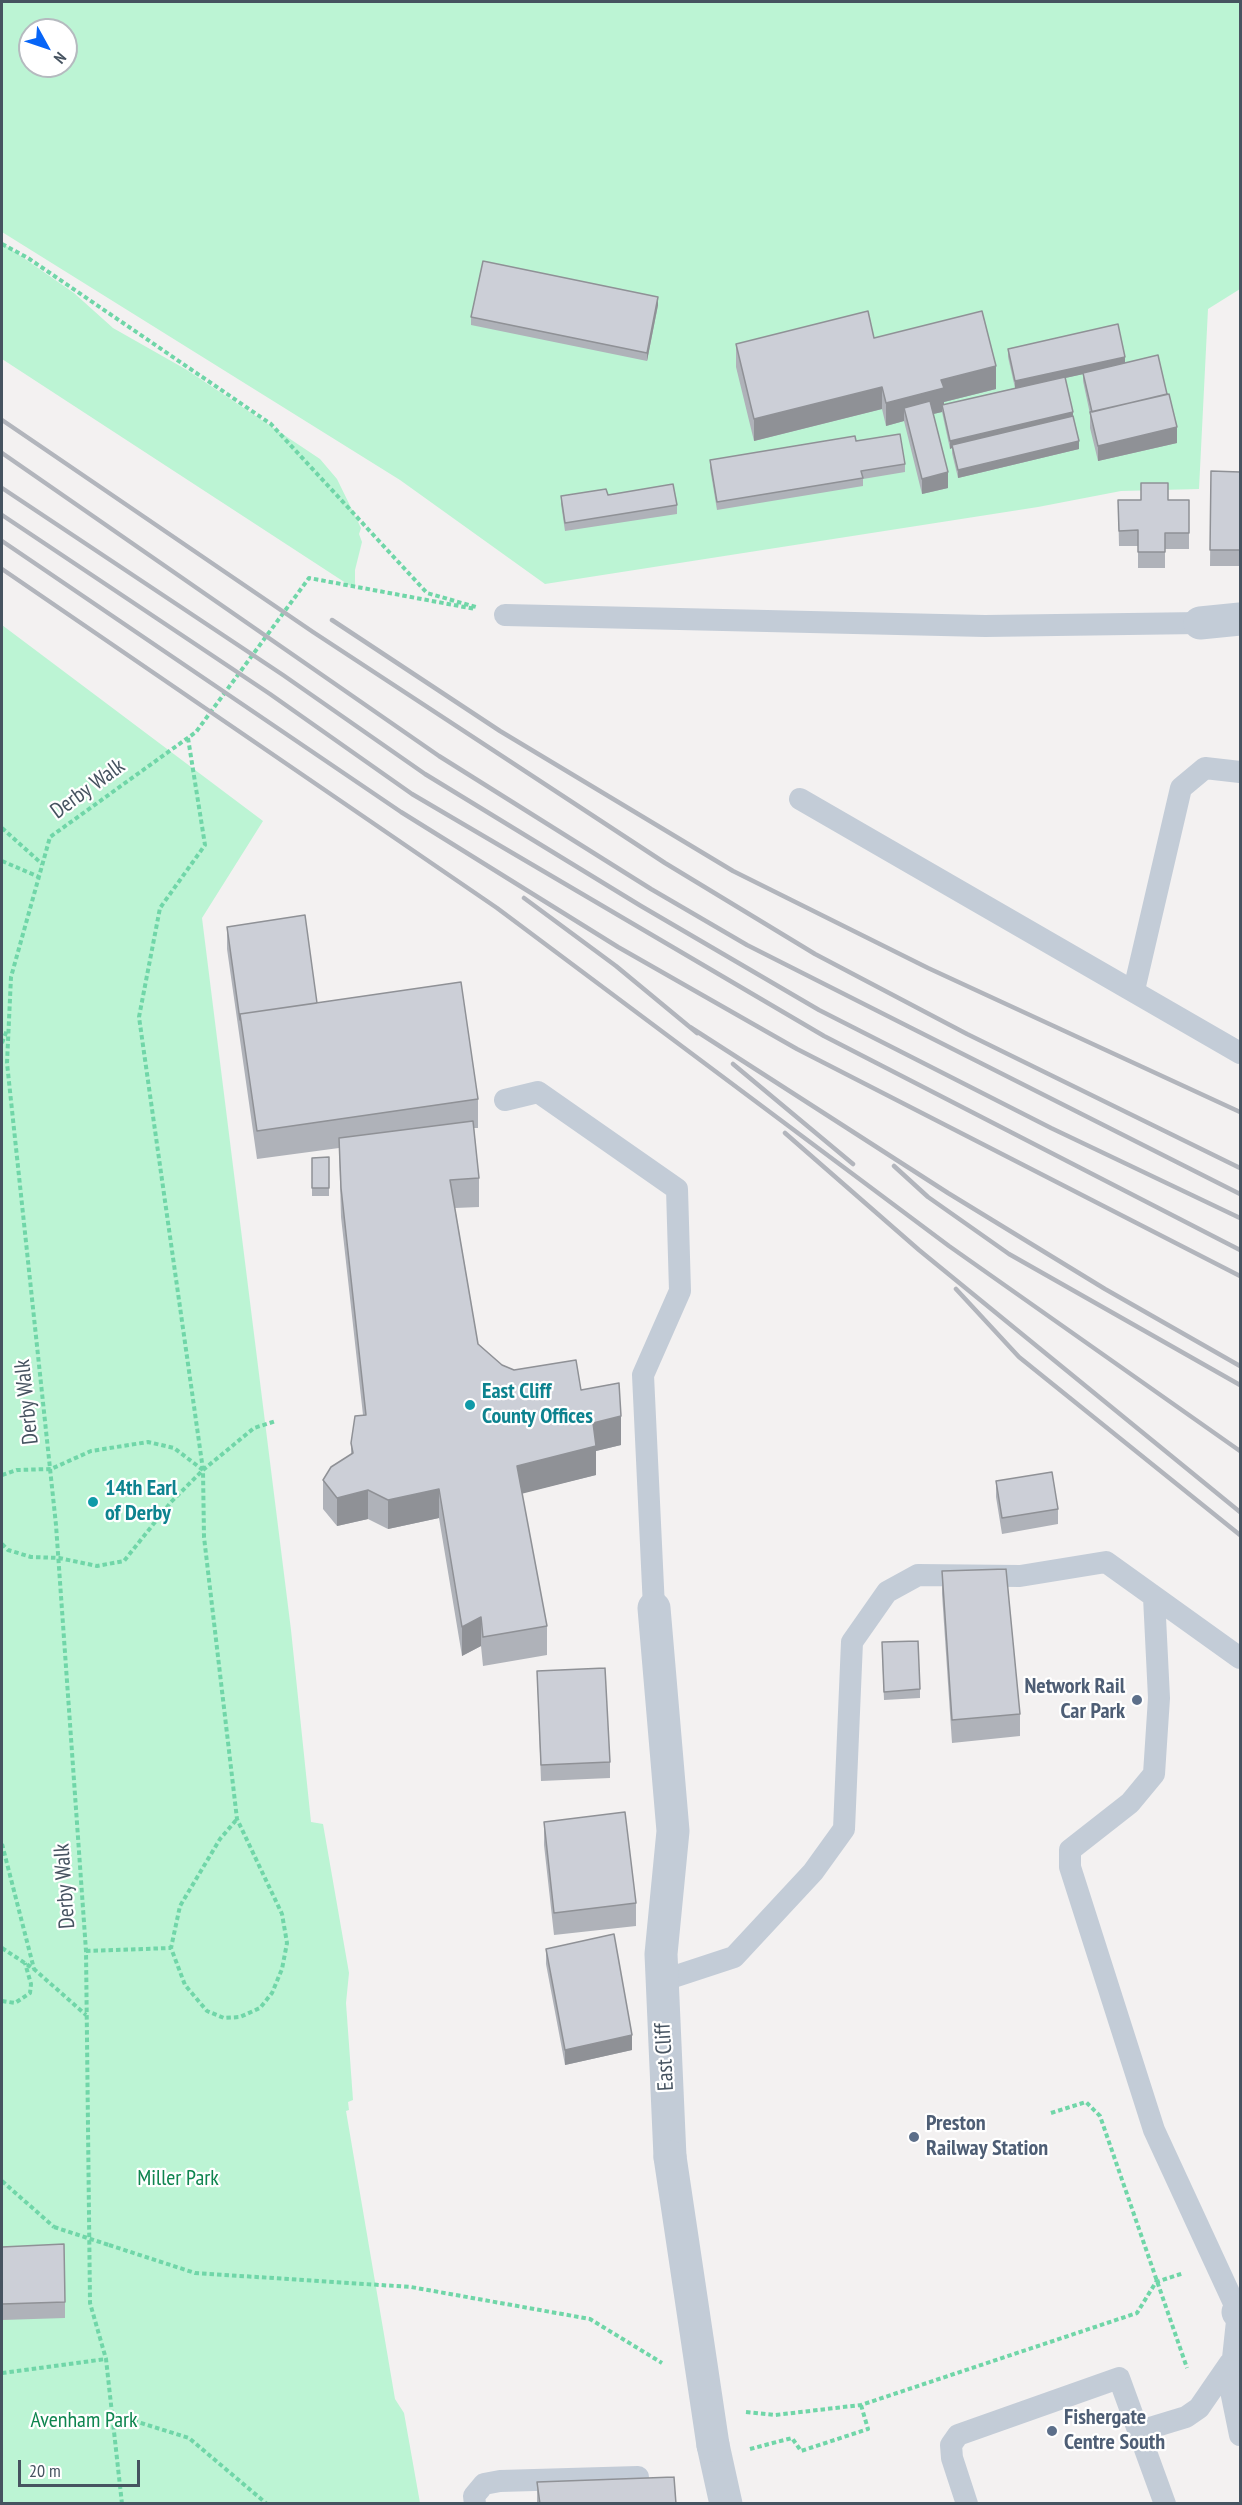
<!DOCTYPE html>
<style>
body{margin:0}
#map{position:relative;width:1242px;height:2505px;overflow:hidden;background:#f3f1f1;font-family:"PT Sans Narrow",sans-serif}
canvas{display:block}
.frame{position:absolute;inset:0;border:3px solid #465360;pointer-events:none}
.north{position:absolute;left:18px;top:18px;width:60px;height:60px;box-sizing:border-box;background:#fff;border:2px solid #b5babf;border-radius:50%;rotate:130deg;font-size:16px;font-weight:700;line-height:24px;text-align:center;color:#465360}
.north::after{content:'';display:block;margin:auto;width:21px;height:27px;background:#0765f7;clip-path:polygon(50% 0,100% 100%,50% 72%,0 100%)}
.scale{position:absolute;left:18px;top:2460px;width:122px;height:27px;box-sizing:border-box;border:3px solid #465360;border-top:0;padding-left:8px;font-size:18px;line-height:21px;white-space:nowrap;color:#465360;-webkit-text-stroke:4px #fff;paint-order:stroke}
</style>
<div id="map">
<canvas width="1242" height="2505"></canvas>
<div class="frame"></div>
<div class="north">N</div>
<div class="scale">20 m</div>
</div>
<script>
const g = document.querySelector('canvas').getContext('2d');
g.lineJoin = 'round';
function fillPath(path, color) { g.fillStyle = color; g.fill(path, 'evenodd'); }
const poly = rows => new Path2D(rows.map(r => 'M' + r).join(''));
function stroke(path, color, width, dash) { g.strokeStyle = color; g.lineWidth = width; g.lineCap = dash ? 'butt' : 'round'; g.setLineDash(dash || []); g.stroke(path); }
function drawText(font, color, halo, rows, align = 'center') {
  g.font = font + ' "PT Sans Narrow",sans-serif'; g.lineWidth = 4.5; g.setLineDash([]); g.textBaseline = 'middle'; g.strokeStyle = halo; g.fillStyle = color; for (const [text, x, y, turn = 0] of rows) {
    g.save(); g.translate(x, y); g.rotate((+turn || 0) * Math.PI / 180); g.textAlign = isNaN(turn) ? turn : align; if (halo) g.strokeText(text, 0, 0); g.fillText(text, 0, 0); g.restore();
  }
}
const green = poly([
 [2,2,1240,2,1240,289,1208,309,1199,489,1121,491,1038,507,545,584,400,480,2,232],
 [30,30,66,30,66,66,30,66],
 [2,243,74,293,113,328,187,370,320,459,337,479,361,528,359,534,362,542,355,570,355,589,2,359],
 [2,625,263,821,202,918,291,1630,311,1822,323,1824,349,1973,346,2003,353,2100,348,2102,349,2110,346,2111,395,2399,404,2413,420,2503,2,2503]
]);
const path = poly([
 [2,244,28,258,271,424,427,593,476,607],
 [188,738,205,845,160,908,139,1017,203,1470,204,1537,237,1819,282,1914,287,1943,282,1969,272,1993,260,2008,240,2017,224,2018,207,2011,185,1985,171,1948,180,1906,220,1839,237,1819],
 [2,828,42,864],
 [2,861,39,877],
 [2,1043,7,1030],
 [2,1475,17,1470,51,1469,91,1451,148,1442,174,1448,203,1470],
 [2,1544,8,1550,31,1557,59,1558,97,1566,124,1561,171,1502,203,1470,254,1428,276,1421],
 [2,1844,34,1969],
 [2,1948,34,1969,86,2015],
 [86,1951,171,1948],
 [2,2001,15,2003,30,1993,31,1984,25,1963],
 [1051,2113,1086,2102,1100,2116,1187,2368],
 [2,2181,54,2227],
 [109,2245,195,2273,411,2287,590,2319,662,2363],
 [2,2373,106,2359],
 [746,2412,775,2415,861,2405,1137,2313,1156,2282,1184,2273],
 [112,2414,189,2438,267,2504],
 [750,2449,792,2438,801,2451,868,2429,861,2405],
 [122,2504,106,2359,90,2303,86,1951,56,1525,7,1063,11,977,50,837,196,732,309,578,475,609]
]);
const service = poly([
 [505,615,985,626,1200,623],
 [800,799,1240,1053],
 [1134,990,1181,788,1205,768,1240,772],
 [505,1100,538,1092,677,1189,680,1291,643,1375,654,1608],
 [1154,1597,1159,1698,1154,1774,1130,1803,1070,1850,1070,1867,1154,2130,1238,2312,1230,2386,1240,2435],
 [661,1981,734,1957,813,1872,844,1829,852,1642,887,1592,918,1575,1020,1576,1106,1562,1240,1658],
 [1140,2431,1186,2417,1199,2408,1230,2363],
 [475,2504,474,2496,484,2484,500,2481,638,2477],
 [967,2504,952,2458,951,2445,958,2435,1119,2378,1165,2504]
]);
const minor = poly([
 [1200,623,1240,619],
 [654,1608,673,1831,661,1954,670,2157],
 [1238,2312,1240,2311],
 [713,2445,726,2504]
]);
const rail = poly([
 [2,420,313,632,665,863,815,954,967,1034,1240,1168],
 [2,453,439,756,651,889,747,945,1240,1194],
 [2,488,283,675,425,774,641,906,819,1010,1051,1128,1240,1218],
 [2,515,270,694,412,794,824,1036,1240,1250],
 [2,541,401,812,618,947,797,1049,1240,1276],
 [2,569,497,908,949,1246,1240,1451],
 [332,620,500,731,733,871,928,968,1240,1112],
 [524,898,616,966,697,1033],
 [690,1027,948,1193,1105,1289,1240,1366],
 [733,1064,853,1164],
 [785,1133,919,1250,1240,1512],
 [894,1166,928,1197,1009,1254,1240,1385],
 [956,1289,1019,1357,1240,1535]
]);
const pathBridge = poly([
 [54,2227,109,2245]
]);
const minorBridge = poly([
 [670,2157,713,2445]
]);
const wall = poly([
 [658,305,647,361,471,325,471,317],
 [874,338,996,389,944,402,944,405,1015,388,1008,357,1008,349,1125,363,1177,443,1098,461,1090,428,1090,414,1083,381,1083,374,1065,378,1079,449,958,478,952,453,952,448,950,449,942,412,933,414,948,488,922,494,904,421,886,426,882,409,754,441,736,367,736,344],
 [856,441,905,464,905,472,863,479,863,486,717,510,710,468,710,460],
 [1211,471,1240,472,1240,566,1210,566],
 [608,495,677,505,677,514,565,531,561,504,561,496],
 [1118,500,1189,500,1189,549,1165,549,1165,568,1138,568,1138,546,1119,546],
 [227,927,317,1003,478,1099,478,1128,474,1128,479,1178,479,1207,455,1208,478,1344,502,1365,514,1370,581,1390,621,1445,596,1451,596,1475,522,1493,547,1626,547,1655,483,1666,481,1646,462,1656,439,1518,388,1529,368,1519,337,1526,323,1509,323,1480,351,1455,351,1443,363,1415,341,1217,339,1148,257,1159,227,949],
 [329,1157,329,1196,312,1196,312,1158],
 [996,1481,1058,1509,1058,1524,1002,1534,996,1497],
 [942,1571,1020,1714,1020,1736,952,1743,942,1594],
 [882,1650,920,1689,920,1698,884,1700],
 [537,1671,610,1762,610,1778,541,1781],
 [544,1822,636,1903,636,1926,554,1935,544,1845],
 [546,1949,632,2050,565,2065,546,1964],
 [2,2247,65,2302,65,2318,2,2320],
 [537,2482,676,2504,537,2504]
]);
const shadedWall = poly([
 [658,297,658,305,647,361,647,353],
 [1125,357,1125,365,1015,389,1015,381],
 [996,366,996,389,944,402,944,411,942,405,942,412,908,420,904,408,904,421,886,426,886,403,941,380],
 [882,387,882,409,754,441,754,419],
 [1073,412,1073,420,952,445,952,448,950,449,950,441],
 [1177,427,1177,443,1098,461,1098,446],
 [1079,441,1079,449,958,478,958,470],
 [948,472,948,488,922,494,922,479],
 [621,1416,621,1445,596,1451,596,1475,517,1495,517,1466,593,1423],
 [439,1489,439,1518,388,1529,388,1500],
 [368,1490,368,1519,337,1526,337,1498],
 [481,1617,481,1646,462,1656,462,1627],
 [632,2035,632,2050,565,2065,565,2050]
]);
const building = poly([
 [483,261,658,297,647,353,471,317,483,261],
 [868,311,874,338,982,311,996,366,941,380,944,388,886,403,882,387,754,419,736,344,868,311],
 [1118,324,1125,357,1015,381,1008,349,1118,324],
 [1158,355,1167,394,1092,412,1083,373,1158,355],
 [1065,377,1073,412,950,441,942,405,1065,377],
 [1169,394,1177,427,1098,446,1090,412,1169,394],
 [930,401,948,472,922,479,904,408,930,401],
 [1073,416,1079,441,958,470,952,445,1073,416],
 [900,434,905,464,861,471,863,478,717,502,710,460,855,436,856,441,900,434],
 [1211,471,1240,472,1240,550,1210,550,1211,471],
 [1141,483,1168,483,1168,500,1189,500,1189,533,1165,533,1165,552,1138,552,1138,530,1119,531,1118,500,1141,500,1141,483],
 [673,484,677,505,565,523,561,496,606,489,608,495,673,484],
 [305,915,317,1003,240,1014,240,1020,227,927,305,915],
 [461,982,478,1099,257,1131,240,1014,461,982],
 [473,1121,479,1178,450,1180,478,1344,502,1365,514,1370,576,1360,581,1390,619,1383,621,1416,593,1423,596,1446,517,1466,547,1626,483,1637,481,1617,462,1627,439,1489,388,1500,368,1490,337,1498,323,1480,331,1467,353,1453,351,1443,355,1416,366,1415,341,1188,339,1138,473,1121],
 [329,1157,329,1188,312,1188,312,1158,329,1157],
 [1052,1472,1058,1509,1002,1518,996,1481,1052,1472],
 [1006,1569,1020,1714,952,1720,942,1571,1006,1569],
 [918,1641,920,1689,884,1692,882,1642,918,1641],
 [605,1668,610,1762,541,1765,537,1671,605,1668],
 [625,1812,636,1903,554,1913,544,1822,625,1812],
 [614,1934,632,2035,565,2050,546,1949,614,1934],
 [64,2244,65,2302,2,2304,2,2247,64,2244],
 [674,2477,676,2504,540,2504,537,2482,674,2477]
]);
const markers = [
 [470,1405,6,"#0f9aa8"],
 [93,1502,6,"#0f9aa8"],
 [1137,1700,6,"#5c6f8a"],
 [914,2137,6,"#5c6f8a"],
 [1052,2431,6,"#5c6f8a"]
];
const streetNames = [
 ["Derby Walk",88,789,-36],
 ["Derby Walk",27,1402,-96],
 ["Derby Walk",65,1886,-94],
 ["East Cliff",665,2057,-93]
];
const cultureNames = [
 ["East Cliff",482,1392],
 ["County Offices",482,1417],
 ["14th Earl",105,1489],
 ["of Derby",105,1514]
];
const serviceNames = [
 ["Network Rail",1125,1687,"right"],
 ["Car Park",1125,1712,"right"],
 ["Preston",926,2124],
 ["Railway Station",926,2149],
 ["Fishergate",1064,2418],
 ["Centre South",1064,2443]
];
const parkNames = [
 ["Miller Park",178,2179],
 ["Avenham Park",84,2421]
];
fillPath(green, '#bcf4d4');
stroke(path, '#70d6a8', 4, [4.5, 3]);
stroke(service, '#c3ccd7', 22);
stroke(minor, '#c3ccd7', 33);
stroke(rail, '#b2b5bc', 4.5);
stroke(pathBridge, '#70d6a8', 4, [4.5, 3]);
stroke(minorBridge, '#c3ccd7', 33);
fillPath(wall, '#afb2b9');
fillPath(shadedWall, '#8f9196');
fillPath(building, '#cccfd7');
stroke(building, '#8f9196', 1.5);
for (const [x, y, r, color] of markers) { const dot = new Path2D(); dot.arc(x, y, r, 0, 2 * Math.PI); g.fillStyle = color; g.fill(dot); stroke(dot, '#fff', 2); }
drawText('22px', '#465360', '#fff', streetNames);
drawText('bold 22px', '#0d838f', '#fff', cultureNames, 'left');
drawText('bold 22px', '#4e5e75', '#fff', serviceNames, 'left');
drawText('22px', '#0e854f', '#fff', parkNames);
</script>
